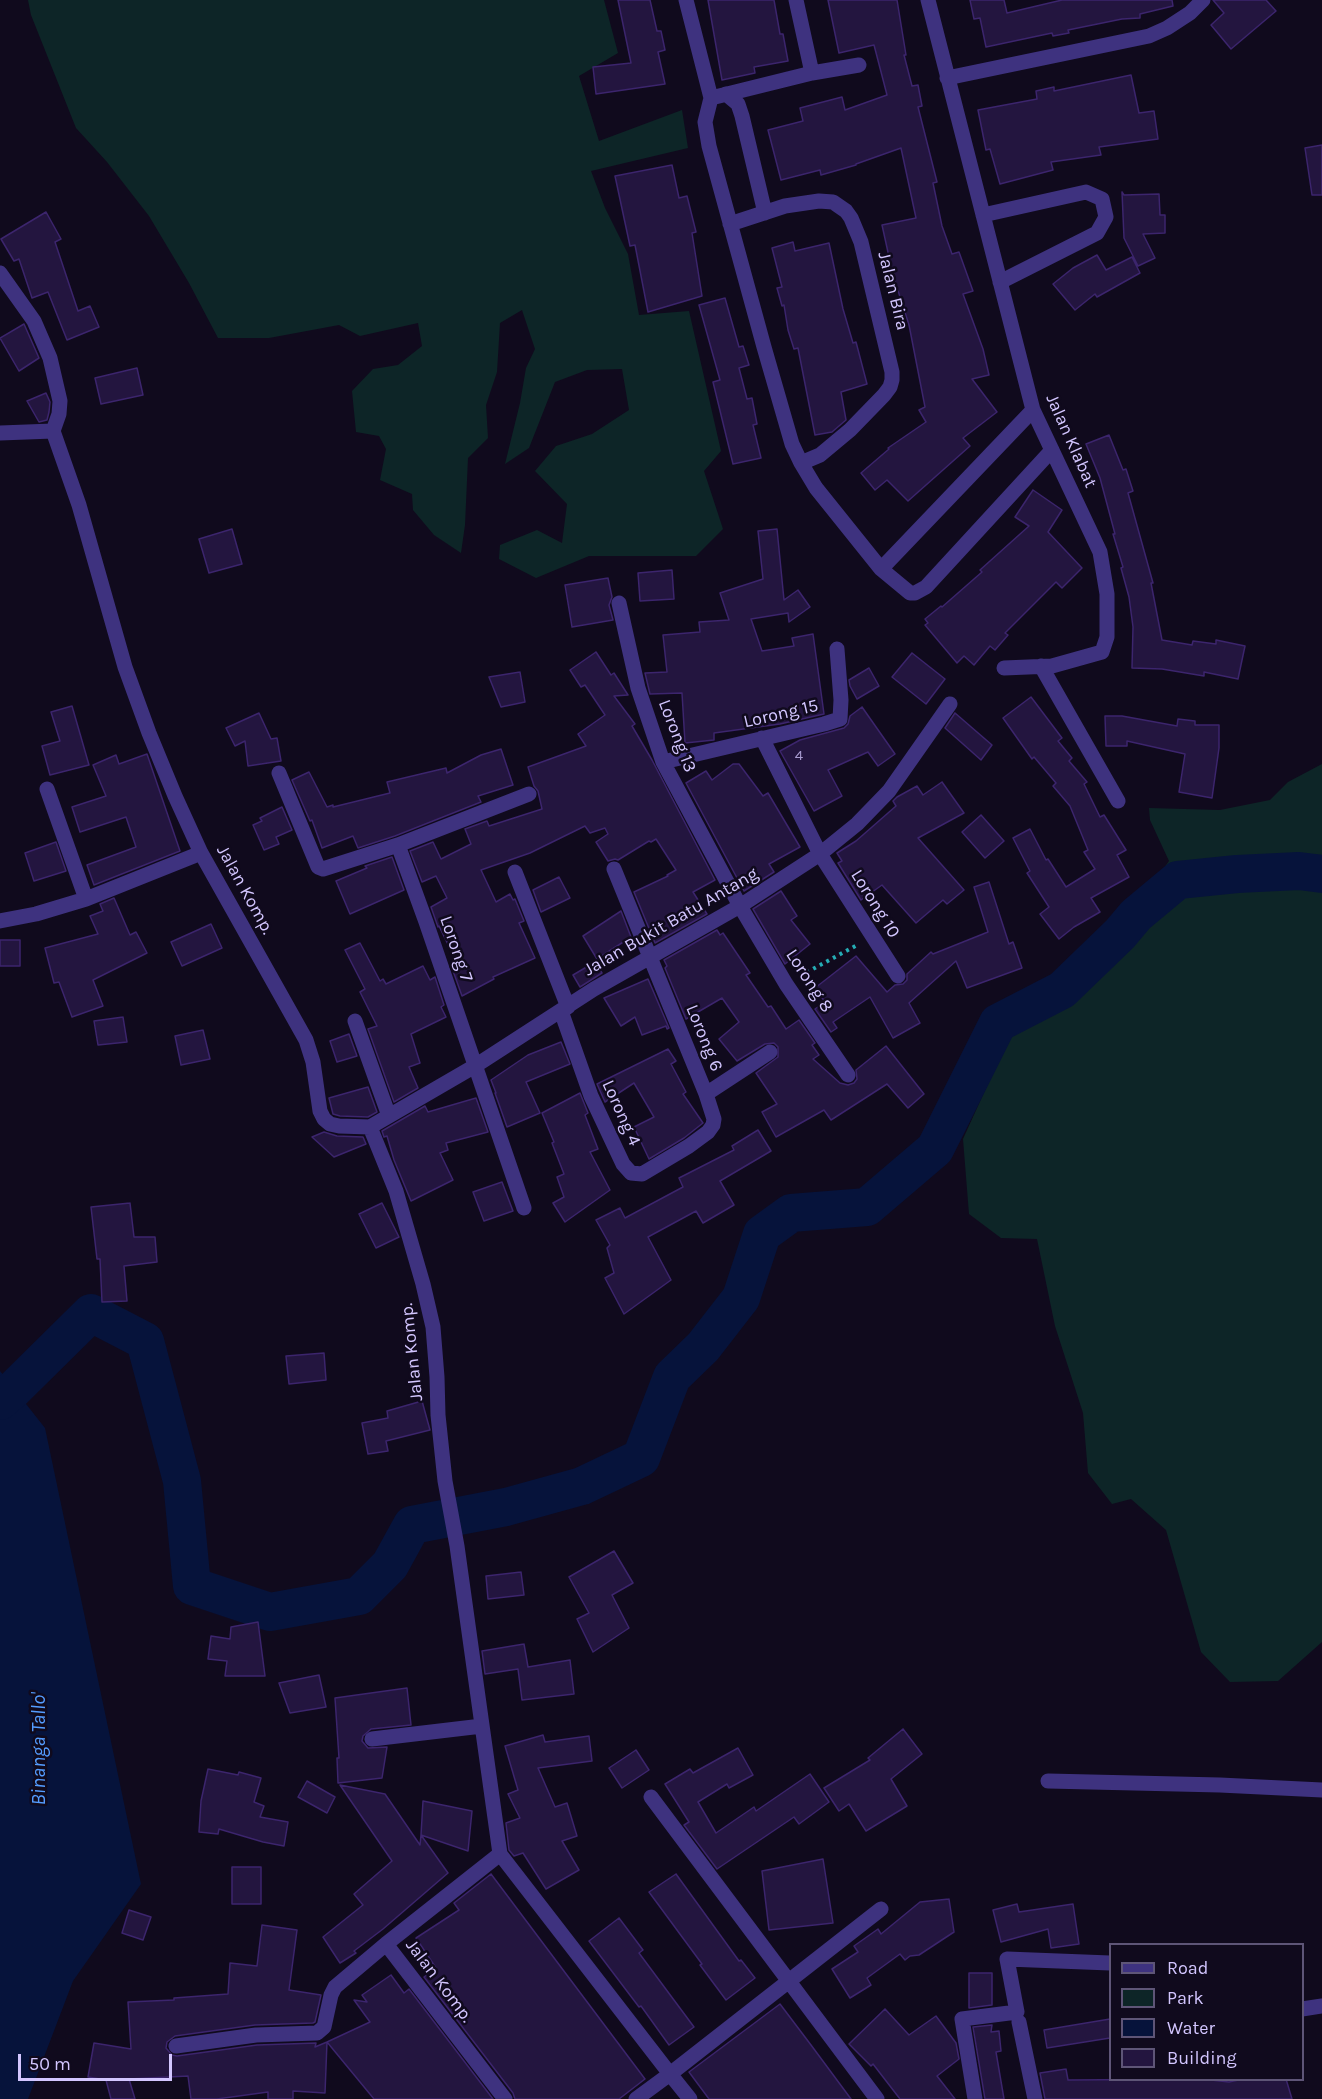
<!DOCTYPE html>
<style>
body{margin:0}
#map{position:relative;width:1322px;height:2099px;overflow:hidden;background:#100a1d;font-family:Karla,sans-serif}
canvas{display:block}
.legend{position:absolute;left:1109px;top:1943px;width:195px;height:138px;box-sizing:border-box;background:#100a1d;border:2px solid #5e5577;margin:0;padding:8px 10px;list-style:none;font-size:18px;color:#d3c6ff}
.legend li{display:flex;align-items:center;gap:12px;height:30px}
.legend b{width:30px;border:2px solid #5e5577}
.scale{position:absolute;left:18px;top:2054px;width:154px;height:27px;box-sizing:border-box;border:3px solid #d3c6ff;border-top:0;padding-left:8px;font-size:18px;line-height:21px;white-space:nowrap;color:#d3c6ff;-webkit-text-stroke:4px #100a1d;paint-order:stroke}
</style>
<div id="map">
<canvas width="1322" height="2099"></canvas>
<ul class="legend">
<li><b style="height:8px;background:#3e327f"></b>Road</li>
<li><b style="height:16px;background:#0d2527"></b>Park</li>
<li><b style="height:16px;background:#06133b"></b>Water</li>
<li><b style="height:16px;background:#23153f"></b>Building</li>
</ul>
<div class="scale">50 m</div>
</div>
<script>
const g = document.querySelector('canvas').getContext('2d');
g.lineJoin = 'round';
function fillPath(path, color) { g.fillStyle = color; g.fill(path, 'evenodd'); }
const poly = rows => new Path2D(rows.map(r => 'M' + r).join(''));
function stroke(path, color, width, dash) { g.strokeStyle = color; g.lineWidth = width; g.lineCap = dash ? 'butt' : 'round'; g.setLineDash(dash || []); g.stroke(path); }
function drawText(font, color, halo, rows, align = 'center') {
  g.font = font + ' Karla,sans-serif'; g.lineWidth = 5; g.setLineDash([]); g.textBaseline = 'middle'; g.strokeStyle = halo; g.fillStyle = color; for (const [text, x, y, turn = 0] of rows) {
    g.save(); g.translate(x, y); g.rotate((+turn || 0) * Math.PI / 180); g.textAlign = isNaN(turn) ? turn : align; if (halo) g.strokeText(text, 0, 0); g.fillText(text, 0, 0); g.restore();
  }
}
const green = poly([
 [28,0,604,0,618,53,579,76,599,141,682,110,688,148,591,171,605,208,628,254,639,315,689,311,721,451,704,471,723,529,696,556,589,556,536,578,499,559,500,545,537,530,562,543,567,504,535,471,556,446,592,434,629,410,622,369,587,370,555,382,529,448,505,464,520,403,526,368,535,349,522,310,500,323,497,372,486,405,488,438,468,458,465,525,461,553,434,535,413,510,412,494,380,480,386,449,379,436,356,432,352,391,373,369,398,365,422,346,418,323,360,336,339,325,269,338,218,338,189,283,149,216,107,162,76,128,31,15],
 [1322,764,1322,1642,1278,1681,1230,1682,1201,1652,1166,1530,1131,1499,1112,1504,1088,1473,1083,1413,1055,1326,1037,1239,1001,1238,969,1214,963,1139,991,1077,1008,1029,1072,993,1169,861,1150,820,1149,808,1220,810,1270,800,1288,782]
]);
const water = poly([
 [0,1371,45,1428,141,1884,73,1981,28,2099,0,2099]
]);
const river = poly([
 [0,1401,14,1389,91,1313,145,1341,182,1481,192,1586,270,1612,359,1596,390,1565,412,1525,506,1507,582,1486,641,1458,672,1377,703,1347,741,1298,762,1234,791,1213,867,1207,935,1149,998,1023,1062,990,1120,934,1136,915,1178,880,1237,874,1299,871,1322,874]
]);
const building = poly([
 [618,0,650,0,657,31,661,31,665,50,658,52,665,84,596,94,593,67,631,63,618,0],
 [708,0,774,0,780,34,783,34,788,61,754,67,755,73,722,80,708,0],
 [828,0,897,0,906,55,904,55,912,86,918,85,922,106,918,107,937,182,933,183,942,226,952,254,959,252,973,291,963,294,983,349,989,375,972,379,997,412,963,438,970,446,908,501,887,480,875,490,861,473,889,449,888,448,926,422,919,410,925,407,909,325,893,275,882,225,916,218,901,148,856,164,856,165,821,175,820,170,781,180,768,130,803,121,800,108,842,97,845,110,887,95,874,45,839,53,828,0],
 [970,0,1004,0,1007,13,1062,0,1172,0,1173,6,1140,14,1140,18,1122,19,1068,30,1069,33,1053,36,1052,33,986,47,980,18,974,19,970,0],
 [1213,0,1266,0,1276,11,1231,49,1211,25,1224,13,1213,0],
 [1131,75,1139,113,1154,111,1158,139,1099,147,1101,155,1051,162,1053,170,1000,184,990,149,986,150,978,110,1037,99,1036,91,1054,87,1054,91,1131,75],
 [1322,145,1322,195,1312,195,1305,148,1322,145],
 [672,165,679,198,687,196,696,232,692,233,702,296,648,312,635,245,630,246,615,176,672,165],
 [1122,192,1124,195,1159,194,1160,215,1165,215,1165,233,1143,234,1155,258,1138,266,1124,238,1122,192],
 [46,212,61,239,55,242,78,311,90,306,99,327,67,340,48,292,32,298,19,259,14,261,1,239,46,212],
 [793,242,795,251,829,243,843,309,853,343,856,342,867,384,841,392,846,420,832,432,815,435,798,348,794,349,788,330,784,305,782,306,777,288,782,287,772,248,793,242],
 [1097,255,1106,270,1132,257,1140,273,1097,297,1095,294,1075,310,1053,284,1073,268,1097,255],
 [725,298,739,347,743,346,749,365,739,368,747,399,752,398,757,424,753,425,761,458,733,464,713,382,720,380,699,305,725,298],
 [24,324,39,358,19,371,0,338,24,324],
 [137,368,143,395,101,404,95,378,137,368],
 [46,393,50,402,49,412,47,420,39,422,27,401,46,393],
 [1109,435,1123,470,1126,469,1133,491,1128,493,1153,583,1151,583,1162,640,1192,645,1193,641,1216,644,1216,640,1245,646,1238,679,1204,672,1204,676,1162,669,1132,668,1133,627,1129,597,1121,568,1123,567,1113,534,1115,534,1100,478,1086,444,1109,435],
 [1033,490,1062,510,1048,532,1082,568,1062,588,1056,582,1005,633,1008,635,995,650,990,646,974,665,964,656,957,663,925,625,928,623,925,619,941,606,942,607,982,572,980,570,1029,526,1015,517,1033,490],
 [232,529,242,564,209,573,199,539,232,529],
 [777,529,784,600,798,590,810,607,789,622,788,613,751,619,762,651,794,646,792,638,813,634,824,714,780,724,714,733,714,740,685,743,682,693,650,694,645,673,667,672,663,635,700,632,699,622,729,620,720,593,763,579,758,531,777,529],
 [672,570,674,599,640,601,638,573,672,570],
 [608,578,612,597,609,605,613,620,572,627,565,585,608,578],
 [596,652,611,675,614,673,628,695,614,696,635,724,632,726,652,760,715,880,693,892,707,914,655,943,634,892,668,876,667,875,676,870,656,839,651,842,649,841,618,860,615,859,608,861,596,842,608,834,605,828,590,833,585,826,530,853,481,870,496,902,510,894,513,900,515,899,524,921,519,923,535,958,493,977,494,979,462,996,452,968,458,965,439,926,438,927,431,907,447,898,436,876,422,882,410,851,433,842,441,859,471,844,465,829,487,821,489,826,542,809,538,791,534,786,528,767,586,746,578,734,605,715,585,685,581,687,570,670,596,652],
 [912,653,945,679,926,704,892,677,912,653],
 [869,668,879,686,857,699,850,686,849,680,869,668],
 [520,672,525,702,501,707,489,677,520,672],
 [1031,697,1062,738,1058,741,1072,758,1069,761,1087,782,1084,784,1100,817,1104,815,1126,850,1117,855,1129,877,1091,898,1100,912,1074,927,1059,939,1040,914,1049,907,1027,873,1030,871,1013,838,1030,829,1046,860,1048,859,1066,887,1095,869,1084,852,1088,850,1070,806,1053,786,1056,783,1034,757,1032,759,1003,718,1031,697],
 [72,706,89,765,50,775,42,746,60,741,51,712,72,706],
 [862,707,895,754,878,766,868,752,828,770,842,796,814,811,780,751,800,740,844,728,848,724,850,716,862,707],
 [259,713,271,739,277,738,281,761,248,766,245,741,235,746,226,728,259,713],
 [955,713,992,745,981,760,945,728,955,713],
 [1105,716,1122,716,1177,726,1178,719,1195,721,1195,725,1219,725,1219,748,1212,798,1179,792,1185,754,1127,741,1127,746,1106,746,1105,716],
 [501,749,513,785,478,796,481,802,395,836,358,848,353,836,322,848,312,820,310,821,292,780,309,772,327,807,333,805,333,807,390,793,387,782,446,768,447,773,481,755,501,749],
 [147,754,180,851,94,885,87,865,136,847,126,817,80,832,72,807,106,796,93,765,116,755,119,764,147,754],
 [733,764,739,764,763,796,768,793,800,847,769,864,774,872,744,891,686,783,706,771,712,780,733,764],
 [942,782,964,813,918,838,964,890,947,904,943,900,916,923,882,885,861,900,838,863,842,861,837,853,856,841,896,806,893,801,897,797,917,786,923,795,942,782],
 [282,807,292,830,276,837,279,844,264,850,253,825,262,821,260,818,282,807],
 [981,815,1004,841,985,858,962,832,981,815],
 [56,842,66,871,34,881,25,853,56,842],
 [392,857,404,890,350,914,336,881,367,868,365,866,392,857],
 [559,877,570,898,541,912,533,890,559,877],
 [989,882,1009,944,1013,942,1022,968,967,988,956,961,909,1003,920,1023,893,1038,870,997,833,1022,837,1028,831,1032,815,1009,825,1002,815,988,856,956,887,992,895,985,903,984,907,980,907,974,931,952,933,954,988,932,974,887,989,882],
 [781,891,797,916,791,920,810,944,785,964,753,909,781,891],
 [114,898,130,935,136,932,147,953,93,980,103,1006,72,1017,59,982,54,983,45,948,98,934,90,916,103,911,100,904,114,898],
 [621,911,631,937,597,959,583,936,621,911],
 [211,924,222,948,182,966,171,942,211,924],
 [717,930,720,935,723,933,750,973,746,975,768,1007,771,1006,786,1029,799,1020,815,1043,812,1045,819,1055,813,1059,840,1083,848,1085,854,1083,857,1079,856,1070,886,1046,924,1094,908,1108,887,1084,831,1120,824,1110,776,1137,762,1112,777,1104,756,1073,778,1057,778,1047,774,1043,765,1044,737,1061,719,1039,739,1022,722,998,686,1019,665,968,667,966,664,960,717,930],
 [0,940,20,940,20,966,0,966,0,940],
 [360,943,380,981,383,979,386,984,423,966,430,980,435,977,444,1005,441,1007,446,1017,411,1034,420,1063,409,1067,418,1088,394,1102,368,1029,377,1026,360,992,365,989,345,950,360,943],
 [595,962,602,973,580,987,573,975,595,962],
 [648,979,669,1028,667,1029,666,1026,642,1035,635,1017,621,1026,604,998,648,979],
 [123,1017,127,1042,98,1045,94,1021,123,1017],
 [203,1030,210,1059,181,1065,175,1036,203,1030],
 [349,1034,357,1056,337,1062,330,1041,349,1034],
 [561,1042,570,1064,526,1082,540,1113,507,1127,495,1093,496,1093,491,1080,528,1055,561,1042],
 [668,1049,676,1061,671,1064,686,1092,683,1094,703,1123,684,1138,649,1159,634,1127,654,1117,634,1083,605,1102,597,1084,668,1049],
 [368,1087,377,1112,368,1117,340,1116,333,1114,329,1098,368,1087],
 [580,1093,588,1113,585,1115,598,1149,590,1152,610,1190,565,1222,553,1203,564,1197,557,1177,564,1174,552,1143,554,1142,542,1113,580,1093],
 [476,1098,488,1132,446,1143,448,1150,440,1153,453,1180,411,1201,394,1160,387,1136,384,1137,382,1131,425,1106,428,1112,476,1098],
 [758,1130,771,1151,720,1181,734,1205,703,1223,696,1211,648,1237,671,1280,624,1314,605,1278,614,1273,607,1248,610,1245,596,1220,620,1208,625,1218,683,1187,679,1178,734,1150,732,1146,758,1130],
 [324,1132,337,1136,363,1137,366,1144,334,1157,312,1137,324,1132],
 [502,1182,513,1211,484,1221,473,1192,502,1182],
 [130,1203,134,1237,155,1237,157,1262,124,1266,127,1301,102,1302,100,1259,97,1259,91,1207,130,1203],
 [382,1203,399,1237,376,1248,359,1214,382,1203],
 [324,1353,326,1380,289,1384,286,1356,324,1353],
 [422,1401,430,1430,386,1441,388,1451,368,1454,362,1423,388,1418,387,1411,422,1401],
 [614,1551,633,1583,612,1595,629,1628,593,1652,577,1619,589,1613,569,1577,614,1551],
 [521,1572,524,1595,488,1599,486,1576,521,1572],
 [258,1622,265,1676,225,1676,227,1661,208,1659,211,1636,230,1639,231,1627,258,1622],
 [524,1644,528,1667,570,1660,574,1694,522,1700,518,1669,485,1674,482,1651,524,1644],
 [319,1675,326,1707,290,1713,279,1683,319,1675],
 [407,1688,411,1725,371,1729,363,1736,362,1741,368,1748,387,1747,382,1778,338,1783,337,1758,339,1758,335,1698,407,1688],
 [903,1729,922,1754,891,1779,907,1806,866,1831,849,1804,839,1811,824,1788,870,1760,868,1758,903,1729],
 [543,1735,545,1742,589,1736,592,1761,538,1768,555,1807,567,1803,577,1836,562,1841,579,1870,546,1889,523,1853,514,1856,509,1850,506,1823,520,1818,508,1794,518,1790,505,1746,543,1735],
 [738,1748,753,1775,729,1788,727,1784,698,1802,716,1833,754,1807,756,1811,810,1774,829,1802,799,1824,794,1817,717,1869,684,1825,689,1822,665,1784,690,1769,693,1773,738,1748],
 [636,1750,649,1770,622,1788,609,1768,636,1750],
 [208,1769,238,1775,239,1772,261,1778,254,1802,264,1806,260,1817,288,1822,284,1846,263,1842,219,1829,218,1834,199,1832,201,1801,208,1769],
 [307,1781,335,1797,327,1813,298,1797,307,1781],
 [340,1785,385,1794,420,1845,421,1835,448,1873,383,1929,354,1951,356,1953,340,1963,323,1937,363,1905,354,1894,392,1861,340,1785],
 [423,1801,472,1811,468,1851,421,1835,423,1801],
 [823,1859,833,1923,769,1930,762,1871,823,1859],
 [232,1867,261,1867,261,1904,232,1904,232,1867],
 [491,1874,645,2079,619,2099,515,2099,513,2093,424,1977,436,1968,416,1938,459,1910,454,1903,491,1874],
 [676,1874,739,1961,741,1960,755,1978,726,2000,700,1965,702,1964,649,1892,676,1874],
 [949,1899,954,1932,919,1955,910,1956,905,1960,900,1954,867,1978,871,1985,850,1998,832,1969,858,1952,854,1946,878,1929,881,1934,920,1902,949,1899],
 [1017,1904,1019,1912,1073,1904,1079,1944,1051,1948,1048,1929,1001,1942,993,1910,1017,1904],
 [129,1910,151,1917,143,1940,122,1933,129,1910],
 [619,1918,643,1950,639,1953,694,2027,669,2045,641,2006,639,2007,589,1941,619,1918],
 [262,1925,297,1930,289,1990,321,1995,315,2022,313,2023,255,2025,175,2036,167,2042,166,2048,172,2055,177,2056,257,2045,316,2043,315,2047,327,2042,325,2093,293,2091,293,2099,268,2099,268,2092,217,2099,191,2099,188,2076,129,2079,135,2099,111,2099,106,2080,88,2077,94,2043,131,2049,128,2002,174,2000,174,1998,228,1994,230,1963,257,1966,262,1925],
 [969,1973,992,1973,992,2005,969,2008,969,1973],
 [391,1975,404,1993,409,1989,493,2099,374,2099,327,2042,370,2022,354,2000,367,2002,362,1995,391,1975],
 [780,2004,811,2045,851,2099,709,2099,689,2072,780,2004],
 [885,2009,909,2035,936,2016,956,2043,959,2059,937,2076,955,2099,900,2099,873,2064,871,2066,849,2044,885,2009],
 [1110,2019,1110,2038,1047,2048,1044,2030,1110,2019],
 [992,2025,991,2032,999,2031,1001,2051,996,2052,1004,2099,985,2099,973,2027,992,2025],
 [1066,2069,1068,2080,1202,2079,1229,2082,1243,2079,1286,2079,1292,2099,1045,2099,1040,2073,1066,2069]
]);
const path = poly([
 [800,976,859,944]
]);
const minor = poly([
 [686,0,711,98,705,122,709,146,764,347,792,444,801,463,816,488,881,569,910,593,915,593,926,587,1052,450],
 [796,0,812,73],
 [928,0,1033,410,1100,552,1107,594,1107,637,1102,652,1052,666,1004,668],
 [947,78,1149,36,1167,28,1190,13,1203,0],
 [726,94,738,104,742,116,765,213],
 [711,98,812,73,859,65],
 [983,215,1086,192,1102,199,1106,217,1097,233,1000,282],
 [730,224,785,206,819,201,833,202,846,211,851,218,861,242,892,372,892,380,890,387,884,395,850,430,820,455,801,463],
 [0,273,34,321,50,358,60,401,59,414,53,431,79,505,125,667,149,733,175,796,201,853,306,1040,313,1062,320,1111,324,1119,330,1124,339,1126,370,1127,396,1191,423,1284,433,1327,437,1377,438,1415,445,1481,457,1546,500,1854,670,2074,636,2099],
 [0,433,53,431],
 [881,569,1033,410],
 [619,603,638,688,663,762,740,906,786,984,848,1075],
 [1041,666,1118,801],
 [762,738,820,854,898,976],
 [663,762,824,724,840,719,841,700,837,649],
 [279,773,318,867,323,869,398,845,426,922,524,1208],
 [47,789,86,899],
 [398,845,529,794],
 [614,869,706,1094,770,1052],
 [515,872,568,1007],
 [0,921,36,914,86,899,201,853],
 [561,1011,591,1096,623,1164,631,1173,642,1174,689,1146,708,1132,713,1125,714,1119,706,1094],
 [355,1021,389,1116],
 [370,1127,475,1066,594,989,740,906,820,854,857,824,889,791,950,704],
 [372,1739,482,1726],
 [1048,1781,1220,1785,1322,1790],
 [651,1797,877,2099],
 [500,1854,386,1944,505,2099],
 [1302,2009,1322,2006],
 [1019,2022,1035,2099],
 [176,2046,256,2035,317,2033,324,2027,331,1995,335,1987,386,1944],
 [690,2099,670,2074,881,1909],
 [975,2099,962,2019,1017,2012,1007,1959,1110,1963]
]);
const numberNames = [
 ["4",799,756]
];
const streetNames = [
 ["Jalan Bira",893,291,76],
 ["Jalan Klabat",1071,441,66],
 ["Lorong 15",781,714,-13],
 ["Lorong 13",677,736,69],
 ["Jalan Komp.",245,890,61],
 ["Lorong 10",875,904,58],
 ["Jalan Bukit Batu Antang",671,922,-30],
 ["Lorong 7",456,949,71],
 ["Lorong 8",809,981,57],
 ["Lorong 6",704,1038,68],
 ["Lorong 4",621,1113,66],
 ["Jalan Komp.",412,1352,-96],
 ["Jalan Komp.",439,1981,53]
];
const waterNames = [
 ["Binanga Tallo'",39,1749,-90]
];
fillPath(green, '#0d2527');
fillPath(water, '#06133b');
stroke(river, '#06133b', 38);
fillPath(building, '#23153f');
stroke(building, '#3c256d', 1.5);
stroke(path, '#25acb4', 4, [3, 4.5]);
stroke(minor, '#3e327f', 15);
drawText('15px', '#a79acf', null, numberNames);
drawText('18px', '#d3c6ff', '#100a1d', streetNames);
drawText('italic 20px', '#549cff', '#100a1d', waterNames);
</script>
